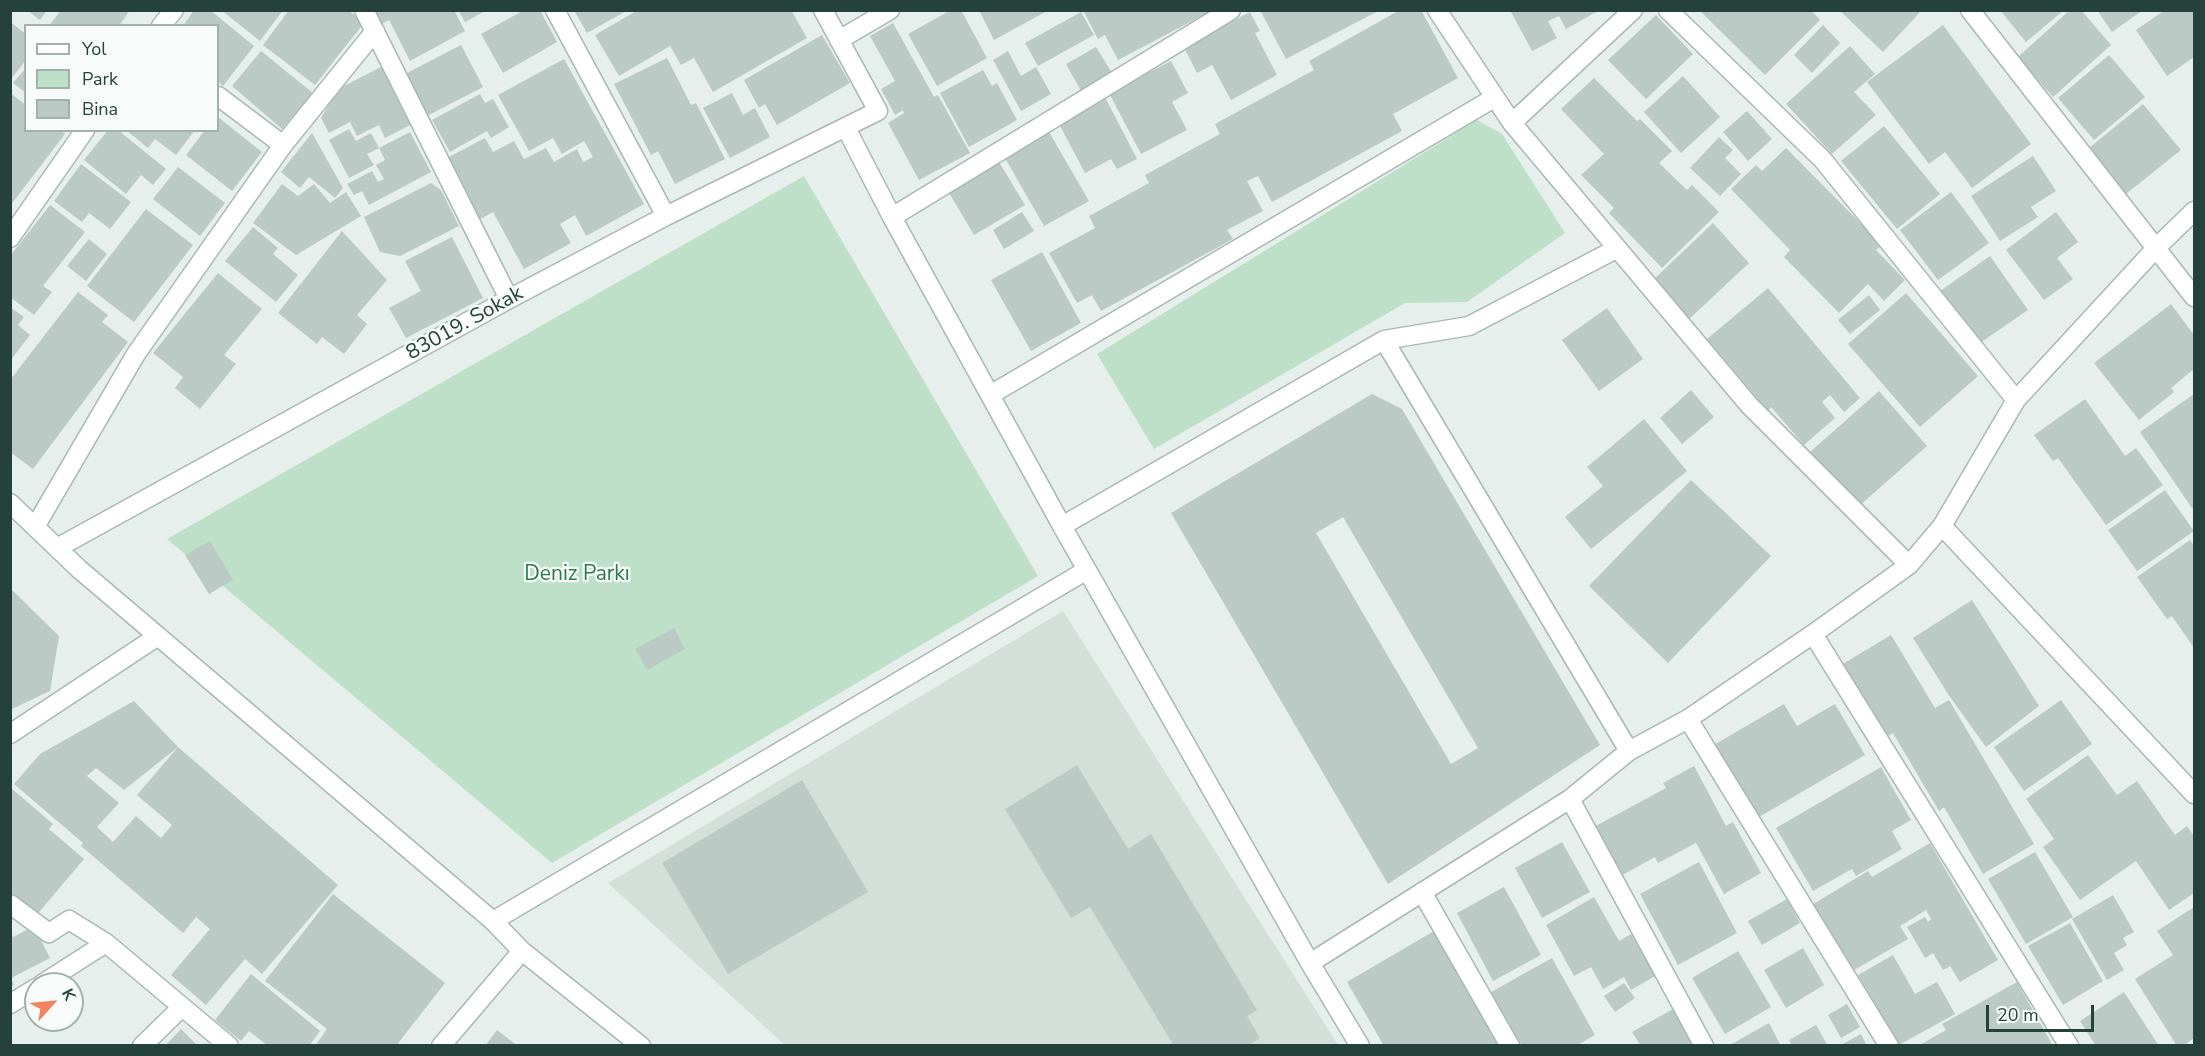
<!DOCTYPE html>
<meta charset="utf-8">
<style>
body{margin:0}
#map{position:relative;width:2205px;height:1056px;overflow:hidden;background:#e6efeb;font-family:"Nunito Sans",sans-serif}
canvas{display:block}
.frame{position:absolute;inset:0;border:12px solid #24423a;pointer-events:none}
.legend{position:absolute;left:24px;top:24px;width:195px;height:108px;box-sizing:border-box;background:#f7fbf9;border:2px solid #a3b1ad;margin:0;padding:8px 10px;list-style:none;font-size:18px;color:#24423a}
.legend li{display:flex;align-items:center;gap:12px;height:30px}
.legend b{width:30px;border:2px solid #a3b1ad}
.north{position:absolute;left:24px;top:972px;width:60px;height:60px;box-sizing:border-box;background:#f7fbf9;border:2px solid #a3b1ad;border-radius:50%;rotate:63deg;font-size:16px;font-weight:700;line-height:24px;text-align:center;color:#24423a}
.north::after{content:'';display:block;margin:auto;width:21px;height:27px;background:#f4845f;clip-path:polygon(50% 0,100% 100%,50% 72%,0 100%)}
.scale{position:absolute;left:1986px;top:1005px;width:108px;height:27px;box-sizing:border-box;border:3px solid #24423a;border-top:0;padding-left:8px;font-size:18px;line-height:21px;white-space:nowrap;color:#24423a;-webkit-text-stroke:4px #f7fbf9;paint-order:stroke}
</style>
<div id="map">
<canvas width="2205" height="1056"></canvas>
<div class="frame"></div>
<ul class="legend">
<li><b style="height:8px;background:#fff"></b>Yol</li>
<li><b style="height:16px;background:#bfe0c8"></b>Park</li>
<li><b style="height:16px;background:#bbcac4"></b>Bina</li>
</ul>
<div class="north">K</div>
<div class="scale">20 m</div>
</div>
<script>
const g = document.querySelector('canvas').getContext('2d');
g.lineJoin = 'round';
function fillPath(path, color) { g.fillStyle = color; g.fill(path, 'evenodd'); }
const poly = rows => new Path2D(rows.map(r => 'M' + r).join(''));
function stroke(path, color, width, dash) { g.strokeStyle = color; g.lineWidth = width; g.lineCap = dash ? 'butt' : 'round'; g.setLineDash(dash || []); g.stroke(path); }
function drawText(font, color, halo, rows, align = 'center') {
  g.font = font + ' "Nunito Sans",sans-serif'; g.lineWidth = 4.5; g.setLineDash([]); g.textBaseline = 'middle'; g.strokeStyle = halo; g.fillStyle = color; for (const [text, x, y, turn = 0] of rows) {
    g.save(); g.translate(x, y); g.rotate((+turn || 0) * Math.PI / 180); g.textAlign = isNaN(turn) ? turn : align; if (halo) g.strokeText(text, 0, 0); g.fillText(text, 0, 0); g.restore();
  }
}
const built = poly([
 [1063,611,1338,1045,785,1045,608,883]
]);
const green = poly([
 [1477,120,1502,134,1565,233,1467,302,1405,303,1154,449,1097,354],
 [804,176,1038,576,552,863,167,539]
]);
const building = poly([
 [27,10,47,10,40,20],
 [61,10,130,10,119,26,49,26],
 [194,10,210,10,254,46,223,86,218,81,218,26,183,26],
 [221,10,283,10,260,41],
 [289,10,348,10,364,23,315,85,263,45],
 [375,10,454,10,465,31,410,61,389,20,382,24],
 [458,10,487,10,465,22],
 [524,10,540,10,557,42,503,73,481,34],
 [574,10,628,10,587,33],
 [638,10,791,10,807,38,713,92,694,58,681,65,670,46,619,76,595,35],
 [951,10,961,10,987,58,937,86,908,34],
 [979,10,1049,10,994,40],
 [1083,10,1213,10,1118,60,1105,35,1098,39],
 [1260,10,1380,10,1286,59],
 [1400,10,1421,10,1458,78,1393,114,1402,131,1272,202,1258,176,1247,181,1263,211,1227,230,1233,239,1101,311,1092,295,1077,303,1049,253,1095,228,1089,216,1149,183,1145,175,1220,134,1215,124,1314,70,1309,61],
 [1510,10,1600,10,1566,29,1559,16,1548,21,1557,38,1532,51],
 [1699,10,1811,10,1820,20,1765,75],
 [1839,10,1922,10,1883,52],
 [2000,10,2064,10,2026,42],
 [2070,10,2081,10,2111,45,2053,97,2018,57],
 [2097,10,2143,10,2112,32],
 [2165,10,2194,10,2194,57,2167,76,2136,30],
 [1081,12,1094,35,1038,66,1025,43],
 [1250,12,1260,31,1255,33,1277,75,1231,100,1212,65,1197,73,1184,47],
 [1656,15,1693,54,1646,99,1608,60],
 [10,22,26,34,26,60,10,80],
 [893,23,934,97,938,95,970,153,919,180,888,123,904,113,903,110,895,115,881,89,895,81,870,36],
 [1823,25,1840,43,1812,73,1794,55],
 [1943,25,2031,144,1972,188,1945,152,1929,164,1867,82],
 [822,35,850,83,777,125,765,104,759,108,744,80],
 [461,45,483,87,427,116,405,74],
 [1850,46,1875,74,1854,92,1876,115,1832,154,1786,104],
 [1096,47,1112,73,1081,91,1066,64],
 [261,51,313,93,282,129,232,86],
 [1008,51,1021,76,1036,67,1051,94,1021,111,993,60],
 [2109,55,2145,97,2094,140,2058,98],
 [667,58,691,105,696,103,725,159,675,184,658,151,651,155,614,84],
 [564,59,644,204,586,236,575,215,560,224,571,243,524,269,493,212,479,220,445,159,485,138,493,152,514,141,524,159,546,148,554,162,577,149,583,162,593,157,584,141,562,154,553,138,529,151,498,95],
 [1171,61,1188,93,1172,102,1187,130,1141,154,1109,93],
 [383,66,412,124,385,138,379,125,357,136,350,122,329,133,321,118,338,89],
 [26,68,26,93,13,83],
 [983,70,992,86,997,83,1017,120,969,147,940,93],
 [1683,76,1720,117,1681,153,1644,112],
 [1594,78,1637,121,1640,119,1672,151,1659,163,1687,190,1692,185,1719,212,1662,268,1609,213,1614,208,1581,175,1604,154,1561,109],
 [10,93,26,105,26,130,60,130,65,134,10,206],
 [732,93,743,115,755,108,770,137,730,158,703,108],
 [480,94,485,103,493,99,509,127,491,138,487,131,450,152,432,120],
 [1106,99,1137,159,1117,169,1111,159,1085,173,1059,124],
 [2143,104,2181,150,2126,194,2089,148],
 [1747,111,1772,139,1748,161,1723,132],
 [218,117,262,152,232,191,186,155,205,130,218,130],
 [1884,126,1940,194,1897,229,1841,161],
 [349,129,356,141,371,133,379,148,367,154,374,165,349,178,329,140],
 [108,130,118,130,166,169,153,185,141,175,126,194,84,160],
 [126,130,195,130,176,155,155,139,148,148],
 [410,132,431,172,369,205,362,191,354,195,347,184,372,171,378,182,384,179,376,165,385,160,379,148],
 [1049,132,1089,201,1044,226,1005,158],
 [312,133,343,188,335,198,309,177,300,188,281,172],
 [1719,137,1733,150,1725,158,1741,174,1720,196,1690,168],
 [1786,148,1882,245,1876,250,1905,280,1884,301,1868,284,1839,313,1784,257,1790,250,1731,189,1756,165,1762,171],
 [2033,156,2056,191,2031,207,2038,217,2000,241,1971,196],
 [999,162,1025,205,974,235,948,191],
 [81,164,131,202,110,229,89,213,82,222,54,201],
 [178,167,225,203,200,236,153,199],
 [431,183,441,190,459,226,400,256,380,252,364,217],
 [282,184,298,196,314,184,330,203,346,192,361,216,296,255,253,223],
 [1951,192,1989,243,1938,280,1900,230],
 [50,205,85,232,43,286,52,292,34,315,10,297,10,256],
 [146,209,193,245,134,322,87,286],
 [1022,212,1034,231,1004,249,993,230],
 [2056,212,2078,242,2057,258,2073,279,2044,300,2006,250],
 [1713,223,1749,263,1687,321,1651,282],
 [253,227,278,248,273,254,298,275,276,302,225,261],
 [342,231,387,280,357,315,367,324,344,354,322,337,317,344,278,313],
 [452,237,483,298,406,338,389,308,421,291,405,261],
 [89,239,107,254,86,281,67,266],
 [1042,252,1081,323,1031,351,991,280],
 [1990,256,2028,310,1977,345,1940,291],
 [218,273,262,309,224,355,236,364,200,409,175,388,183,377,153,353],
 [1768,288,1860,398,1844,412,1830,395,1822,402,1835,418,1804,445,1771,407,1768,411,1707,339],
 [78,292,108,315,102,322,128,342,33,469,10,452,10,380],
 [1906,293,1978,376,1920,427,1848,344],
 [1869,295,1880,310,1850,334,1838,320],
 [2171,304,2194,335,2194,369,2171,388,2174,392,2139,420,2094,363],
 [10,307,24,317,18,325,30,335,10,361],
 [1607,308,1643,359,1599,391,1562,340],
 [1691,390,1714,417,1682,444,1660,418],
 [1879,391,1927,446,1858,507,1810,452],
 [1372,394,1402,409,1600,745,1388,884,1171,513],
 [1343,517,1478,748,1451,764,1316,533],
 [2194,394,2194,511,2140,432],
 [2085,399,2125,456,2136,448,2163,485,2106,525,2058,458,2053,461,2034,435],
 [1644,419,1687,471,1591,549,1565,517,1603,486,1587,467],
 [1691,480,1771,556,1668,663,1589,586],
 [2165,490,2194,531,2137,571,2108,530],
 [2190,540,2194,546,2194,648,2172,616,2167,619,2137,577],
 [210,541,233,580,209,594,185,555],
 [10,588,59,636,50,691,10,710],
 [1972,600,2039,706,1986,747,1948,694,1913,638],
 [674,628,685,649,647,670,635,649],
 [1891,635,1935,708,1949,700,2034,844,1983,874,1944,807,1939,811,1893,733,1884,738,1841,665],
 [2061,700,2092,744,2024,791,1994,747],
 [134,701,178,747,338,885,262,974,245,959,206,1005,171,975,210,929,196,917,183,933,81,846,83,843,14,784,40,754],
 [178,747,137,795,172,825,161,838,136,816,113,842,97,827,119,803,87,776,96,768,124,790],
 [1784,704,1797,726,1835,704,1865,755,1754,820,1712,746],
 [2088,755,2117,795,2137,781,2175,835,2187,826,2194,836,2194,893,2169,910,2136,861,2080,900,2043,847,2054,839,2026,799],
 [1077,765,1128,849,1151,834,1257,1010,1247,1016,1260,1038,1247,1046,1174,1046,1090,907,1071,918,1005,809],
 [1694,766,1726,826,1733,822,1761,873,1724,894,1696,843,1658,863,1655,857,1619,877,1592,828,1666,788,1663,783],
 [1881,767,1911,820,1892,831,1902,849,1856,876,1852,869,1813,891,1776,828],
 [802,780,868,892,728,974,662,863],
 [10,787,53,824,49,829,84,859,35,917,10,896],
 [1562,842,1590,892,1542,918,1515,868],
 [1930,843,1998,960,1960,982,1950,966,1943,970,1933,953,1925,958,1907,927,1925,917,1928,922,1931,919,1926,910,1900,926,1908,939,1849,973,1810,906,1868,871,1872,877],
 [2035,852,2073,917,2026,944,1988,879],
 [1699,862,1737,933,1678,965,1640,894],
 [1504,887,1541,955,1493,981,1457,913],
 [333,894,445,983,396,1046,315,1046,327,1029,265,981],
 [2113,895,2134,932,2123,938,2127,945,2114,953,2124,970,2107,980,2072,919],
 [1594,897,1619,941,1631,934,1655,976,1631,990,1624,977,1603,989,1591,967,1574,976,1546,925],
 [1787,899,1800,923,1762,945,1748,921],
 [2194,907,2194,1038,2183,1046,2177,1046,2135,979,2173,955,2157,931],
 [2070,923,2103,981,2063,1005,2028,946],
 [34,926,50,958,11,978,14,985,10,987,10,932,13,937],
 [1434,931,1500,1043,1495,1046,1384,1046,1347,982],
 [1803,948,1824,985,1786,1008,1764,970],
 [1738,951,1771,1007,1725,1034,1692,978],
 [1893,955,1915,994,1937,982,1955,1014,1899,1045,1858,975],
 [1552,958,1595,1035,1576,1046,1522,1046,1491,992],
 [251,974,320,1031,309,1046,268,1046,249,1031,241,1041,215,1020],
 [2017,982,2053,1046,1918,1046,1946,1030,1942,1024],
 [1624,983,1635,998,1615,1012,1604,996],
 [2124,992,2159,1046,2096,1046,2080,1021],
 [1847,1004,1860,1027,1841,1038,1828,1015],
 [1673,1009,1694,1046,1641,1046,1632,1032],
 [1769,1023,1781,1046,1728,1046],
 [1816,1025,1828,1046,1792,1046,1789,1040],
 [181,1029,198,1046,165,1046],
 [497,1030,518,1046,485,1046],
 [1861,1034,1867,1046,1839,1046]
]);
const minor = poly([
 [364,10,509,299],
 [555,10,666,216],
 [1437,10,1512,123,1749,405,1909,565],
 [1668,10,1823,160,2016,400],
 [1970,10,2194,297],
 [161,26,174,10],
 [839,40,890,10],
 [218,96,283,145],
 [1512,123,1633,10],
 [846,128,892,217,1062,526,1310,963,1360,1046],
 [892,217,1231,10],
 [10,238,85,130],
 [1384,340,1629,751],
 [990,395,1494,98],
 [10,503,79,569,493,921,522,951,641,1046],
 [1062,526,1384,340,1469,326,1616,249],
 [1942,526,2194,794],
 [35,527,136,354,283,145,375,31],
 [57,548,509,299,666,216,878,111,823,10],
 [1813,634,2069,1046],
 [1688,719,1889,1046],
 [10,734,158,636],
 [1570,799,1704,1046],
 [1422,892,1510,1046],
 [10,904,49,933,69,920,106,943,229,1046],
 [493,921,1087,570],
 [1310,963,1570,799,1629,751,1688,719,1813,634,1909,565,1942,526,2016,400,2157,247,2194,211],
 [42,984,106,943],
 [10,1004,36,988],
 [142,1046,182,1007],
 [441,1046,522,951]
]);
const streetNames = [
 ["83019. Sokak",465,324,-29]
];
const parkNames = [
 ["Deniz Parkı",577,575]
];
fillPath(built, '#d4dfda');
fillPath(green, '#bfe0c8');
fillPath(building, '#bbcac4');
stroke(minor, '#a8b8b2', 21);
stroke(minor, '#fff', 18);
drawText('21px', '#24423a', '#f7fbf9', streetNames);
drawText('21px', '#2d7a4b', '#f7fbf9', parkNames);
</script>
